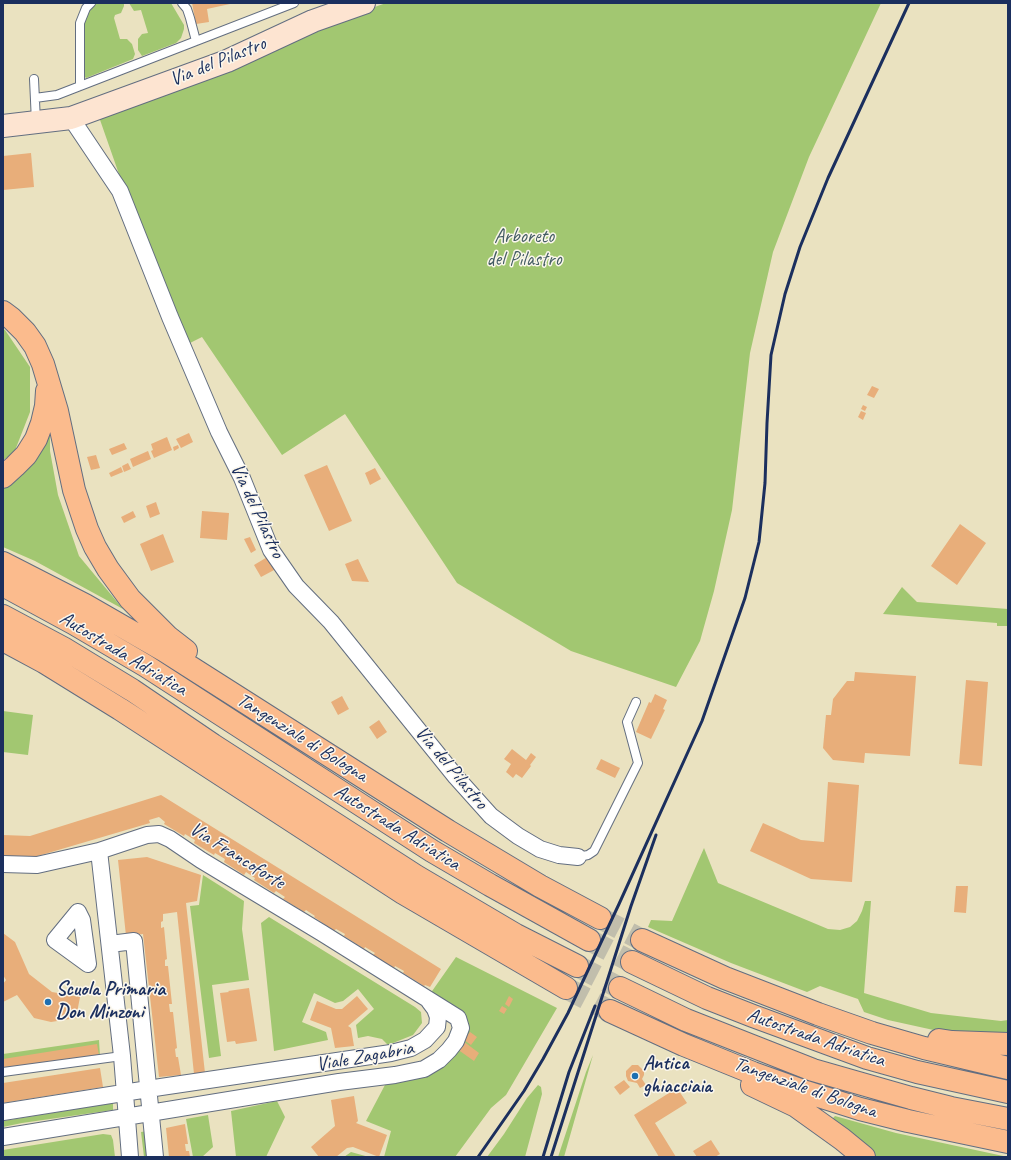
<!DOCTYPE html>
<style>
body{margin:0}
#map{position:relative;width:1011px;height:1160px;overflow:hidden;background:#eae2c0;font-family:Caveat,sans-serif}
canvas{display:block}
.frame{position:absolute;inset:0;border:4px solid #1b2f5e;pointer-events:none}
</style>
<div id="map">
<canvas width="1011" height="1160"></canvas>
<div class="frame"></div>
</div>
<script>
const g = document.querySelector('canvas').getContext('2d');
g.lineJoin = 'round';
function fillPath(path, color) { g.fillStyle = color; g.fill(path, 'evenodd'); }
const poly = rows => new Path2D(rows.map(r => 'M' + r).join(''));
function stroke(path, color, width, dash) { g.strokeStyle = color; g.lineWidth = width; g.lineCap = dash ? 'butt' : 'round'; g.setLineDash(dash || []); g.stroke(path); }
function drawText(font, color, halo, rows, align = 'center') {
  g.font = font + ' Caveat,sans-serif'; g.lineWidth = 3; g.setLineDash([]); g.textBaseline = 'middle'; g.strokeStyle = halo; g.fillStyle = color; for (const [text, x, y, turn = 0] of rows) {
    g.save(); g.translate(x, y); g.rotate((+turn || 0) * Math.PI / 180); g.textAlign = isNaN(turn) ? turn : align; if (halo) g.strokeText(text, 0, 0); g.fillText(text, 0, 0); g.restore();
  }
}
const green = poly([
 [95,3,124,3,124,6,121,13,115,15,114,18,120,39,127,39,132,44,135,54,133,59,86,78,84,76,84,18,91,6],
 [129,3,171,3,184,25,184,29,181,38,176,43,142,56,138,50,138,39,142,34,148,33,141,10,134,11],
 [386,3,881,3,809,157,773,252,750,353,732,510,714,591,700,641,676,687,571,651,457,583,345,414,282,455,202,337,188,344,120,177,99,117,313,29],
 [3,329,5,330,30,367,30,412,14,453,3,460],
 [50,427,50,451,58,495,79,556,123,609,35,561,3,547,3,489,13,483,35,456],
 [902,587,917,602,1008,609,1008,626,997,626,997,623,883,614],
 [3,711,33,715,28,755,3,752],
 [704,848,718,883,828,929,840,930,850,927,857,921,862,911,865,901,871,901,864,993,931,1013,1001,1021,1008,1020,1008,1035,938,1031,888,1020,864,1012,858,999,820,986,807,992,731,963,648,927,651,920,672,921],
 [203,875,244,901,242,929,249,980,212,985,221,1056,209,1058,190,906,199,905],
 [269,917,415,1007,421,1012,422,1023,413,1035,388,1045,382,1039,368,1036,358,1038,356,1025,374,1009,358,989,343,1001,335,1003,314,993,302,1022,326,1032,328,1040,274,1051,261,923],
 [456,957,557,1008,506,1095,491,1108,455,1157,384,1157,391,1131,366,1121,386,1083,453,1054,469,1026,462,1015,430,994],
 [99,1040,100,1056,3,1077,3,1054],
 [593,1055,564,1157,558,1157,586,1072],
 [538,1085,541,1087,542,1094,525,1157,487,1157,504,1134,527,1098],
 [277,1101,285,1117,266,1157,236,1157,231,1111],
 [113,1103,113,1110,22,1123,3,1127,3,1121],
 [208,1115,213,1147,202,1157,193,1157,186,1119],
 [835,1116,896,1133,1008,1157,875,1157,832,1119],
 [148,1131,150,1157,144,1157,141,1132],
 [103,1134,111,1135,113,1140,115,1157,3,1157,3,1150],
 [351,1152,369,1157,344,1157]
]);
const building = poly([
 [192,3,230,3,230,4,207,9,209,22,196,24],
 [31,153,34,187,3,190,3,156],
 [872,386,879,389,874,398,867,395],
 [863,405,867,407,865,411,861,409],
 [861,411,866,413,863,420,858,417],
 [189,433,193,442,181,448,176,439],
 [167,437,172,450,154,458,151,451,153,450,151,444],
 [124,443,127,449,112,455,109,449],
 [178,445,179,448,174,451,173,447],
 [148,451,151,459,133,467,130,459],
 [96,455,100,468,91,470,87,457],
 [128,463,131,469,124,472,122,466],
 [327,465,352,521,329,531,304,475],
 [121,467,123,472,111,477,109,473],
 [375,468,381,479,370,485,365,473],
 [156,502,160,514,150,518,146,506],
 [133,511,136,517,124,523,121,517],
 [202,511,229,513,227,540,200,538],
 [960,524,986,543,957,585,931,566],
 [163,534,174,562,151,571,140,544],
 [250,537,256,550,251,553,244,539],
 [269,556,276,569,261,577,254,565],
 [358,559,369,582,352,581,345,564],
 [855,672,916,676,910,756,865,753,864,763,833,760,823,748,826,715,831,715,833,699,847,681,854,681],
 [966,680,988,682,982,766,959,764],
 [655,694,667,700,663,709,665,710,651,739,636,732,649,702,651,703],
 [342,696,349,709,338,715,331,702],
 [379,720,387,732,377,739,369,727],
 [512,749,526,760,531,753,536,757,530,765,531,766,522,778,516,774,513,778,506,772,511,764,504,759],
 [601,759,620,768,615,778,596,769],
 [828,782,859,785,852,882,811,879,750,851,763,823,801,840,824,842],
 [161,795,441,969,430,987,425,985,424,986,403,973,404,971,395,966,394,968,373,955,375,953,365,947,364,949,344,936,345,934,336,929,334,931,314,917,315,916,306,910,304,912,283,899,285,897,276,891,274,893,254,880,255,878,246,872,244,875,224,862,225,859,215,853,214,855,194,843,195,840,185,834,184,836,164,824,165,822,159,817,149,820,150,823,31,858,3,857,3,835,30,836],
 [147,857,201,875,197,901,186,903,205,1073,194,1074,177,912,163,914,163,921,161,922,161,928,164,927,167,959,165,960,165,966,168,966,172,1004,169,1004,170,1012,173,1012,177,1048,175,1049,176,1057,178,1057,181,1075,159,1077,143,934,126,936,118,860],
 [956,886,968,886,966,913,954,912],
 [3,933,15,942,29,974,52,992,80,997,76,1018,51,1022,34,1018,17,995,3,1002,3,984,6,980,3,975],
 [249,988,257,1041,236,1044,235,1041,227,1042,220,993,229,992,228,991],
 [357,996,368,1009,348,1026,351,1028,354,1046,335,1048,331,1028,310,1020,317,1001,336,1009,342,1009],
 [509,996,513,999,509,1007,505,1004],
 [502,1006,507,1009,504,1014,499,1011],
 [470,1032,477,1037,471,1045,464,1040],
 [463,1041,479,1053,474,1061,457,1049],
 [97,1044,99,1055,3,1070,3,1059],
 [632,1065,638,1065,644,1071,644,1075,642,1079,646,1085,640,1088,637,1083,628,1081,626,1076,626,1071],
 [100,1068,103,1087,3,1103,3,1083],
 [624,1080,630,1087,620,1095,614,1087],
 [677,1088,687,1103,655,1123,676,1157,659,1157,634,1115],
 [354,1096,358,1121,356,1123,387,1135,379,1157,353,1147,347,1148,336,1157,319,1157,311,1147,335,1126,331,1100],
 [185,1124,188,1144,185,1144,186,1151,189,1151,190,1157,169,1157,166,1128],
 [711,1140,720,1154,715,1157,697,1157,693,1151]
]);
const highwayTunnel = poly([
 [600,918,642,940],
 [589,940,632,962],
 [577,966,620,988],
 [566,988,610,1011]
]);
const lane = poly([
 [182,3,187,9,190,18,196,41],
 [34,79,36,122],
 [80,86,80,23,86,8,91,3],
 [35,98,57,95,294,3],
 [578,857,588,855,594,851,638,763,627,722,636,702],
 [3,1072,122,1056]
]);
const street = poly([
 [71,118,120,191,170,317,219,432,242,478,271,550,296,586,331,622,456,777,491,816,518,836,540,849,559,855,578,857],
 [99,851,122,1056,130,1157],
 [3,864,37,865,99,851,147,835,159,834,170,839,201,860,322,933,458,1018,461,1028,456,1041,449,1050,439,1060,424,1069,395,1075,339,1082,3,1137],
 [78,912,82,920,88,964,55,940,78,912],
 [110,944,134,941,147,1076,155,1157],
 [3,1112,161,1087,391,1053,411,1048,425,1040,437,1027,438,1017,435,1009,429,1001]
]);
const secondary = poly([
 [3,126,71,118,227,61,313,21,364,3]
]);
const highway = poly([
 [3,312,11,318,25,332,35,346,43,364,57,411,74,490,87,529,95,547,108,569,130,599,168,637,186,651],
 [3,477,15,466,26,455,36,439,42,423,46,406,47,391],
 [3,563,85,605,165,651,448,831,540,886,600,918],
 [3,585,73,623,146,666,432,851,490,885,589,940],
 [3,616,63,648,132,690,213,745,416,876,516,935,577,966],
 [3,640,44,662,120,709,403,893,566,988],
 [642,940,725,978,818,1014,872,1033,924,1048,1008,1068],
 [632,962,707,998,753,1016,867,1058,917,1072,1008,1092],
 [620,988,686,1020,813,1070,911,1098,951,1108,1008,1119],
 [610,1011,684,1045,753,1073,806,1092,860,1109,908,1121,1008,1142],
 [939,1040,952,1042,1008,1044],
 [752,1085,796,1106,842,1139,864,1157]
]);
const rail = poly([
 [478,1157,524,1091,543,1059,568,1013,619,904,702,721,745,598,759,542,765,483,767,423,771,355,785,294,800,247,828,178,909,3],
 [543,1157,569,1072,595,1006],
 [551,1157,631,906,656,835]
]);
const markers = [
 [48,1002,4,"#1f6fb2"],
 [635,1076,4,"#1f6fb2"]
];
const streetNames = [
 ["Via del Pilastro",218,62,-22],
 ["Via del Pilastro",257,511,65],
 ["Autostrada Adriatica",123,654,31],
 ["Tangenziale di Bologna",302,738,32],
 ["Via del Pilastro",451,768,50],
 ["Autostrada Adriatica",397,828,32],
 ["Via Francoforte",237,856,32],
 ["Autostrada Adriatica",816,1038,19],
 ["Viale Zagabria",365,1057,-10],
 ["Tangenziale di Bologna",805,1088,19]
];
const parkNames = [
 ["Arboreto",524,237],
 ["del Pilastro",524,260]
];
const poiNames = [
 ["Scuola Primaria",56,990],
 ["Don Minzoni",56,1013],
 ["Antica",643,1064],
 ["ghiacciaia",643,1087]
];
fillPath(green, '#a2c771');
fillPath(building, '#e8ae7a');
stroke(highwayTunnel, '#c1beac', 22, [22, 11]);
stroke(lane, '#636e80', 10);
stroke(street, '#636e80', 18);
stroke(secondary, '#636e80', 24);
stroke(highway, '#636e80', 24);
stroke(lane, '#fff', 8);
stroke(street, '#fff', 16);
stroke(secondary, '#fde4d1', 22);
stroke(highway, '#fbbb8d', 22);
stroke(rail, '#1b2f5e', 3);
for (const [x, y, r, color] of markers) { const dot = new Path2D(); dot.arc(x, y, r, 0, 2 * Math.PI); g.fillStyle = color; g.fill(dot); stroke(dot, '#fbf7ec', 1.5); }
drawText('20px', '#1b2f5e', '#fbf7ec', streetNames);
drawText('20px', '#445d64', '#fbf7ec', parkNames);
drawText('bold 20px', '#1b2f5e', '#fbf7ec', poiNames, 'left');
</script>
